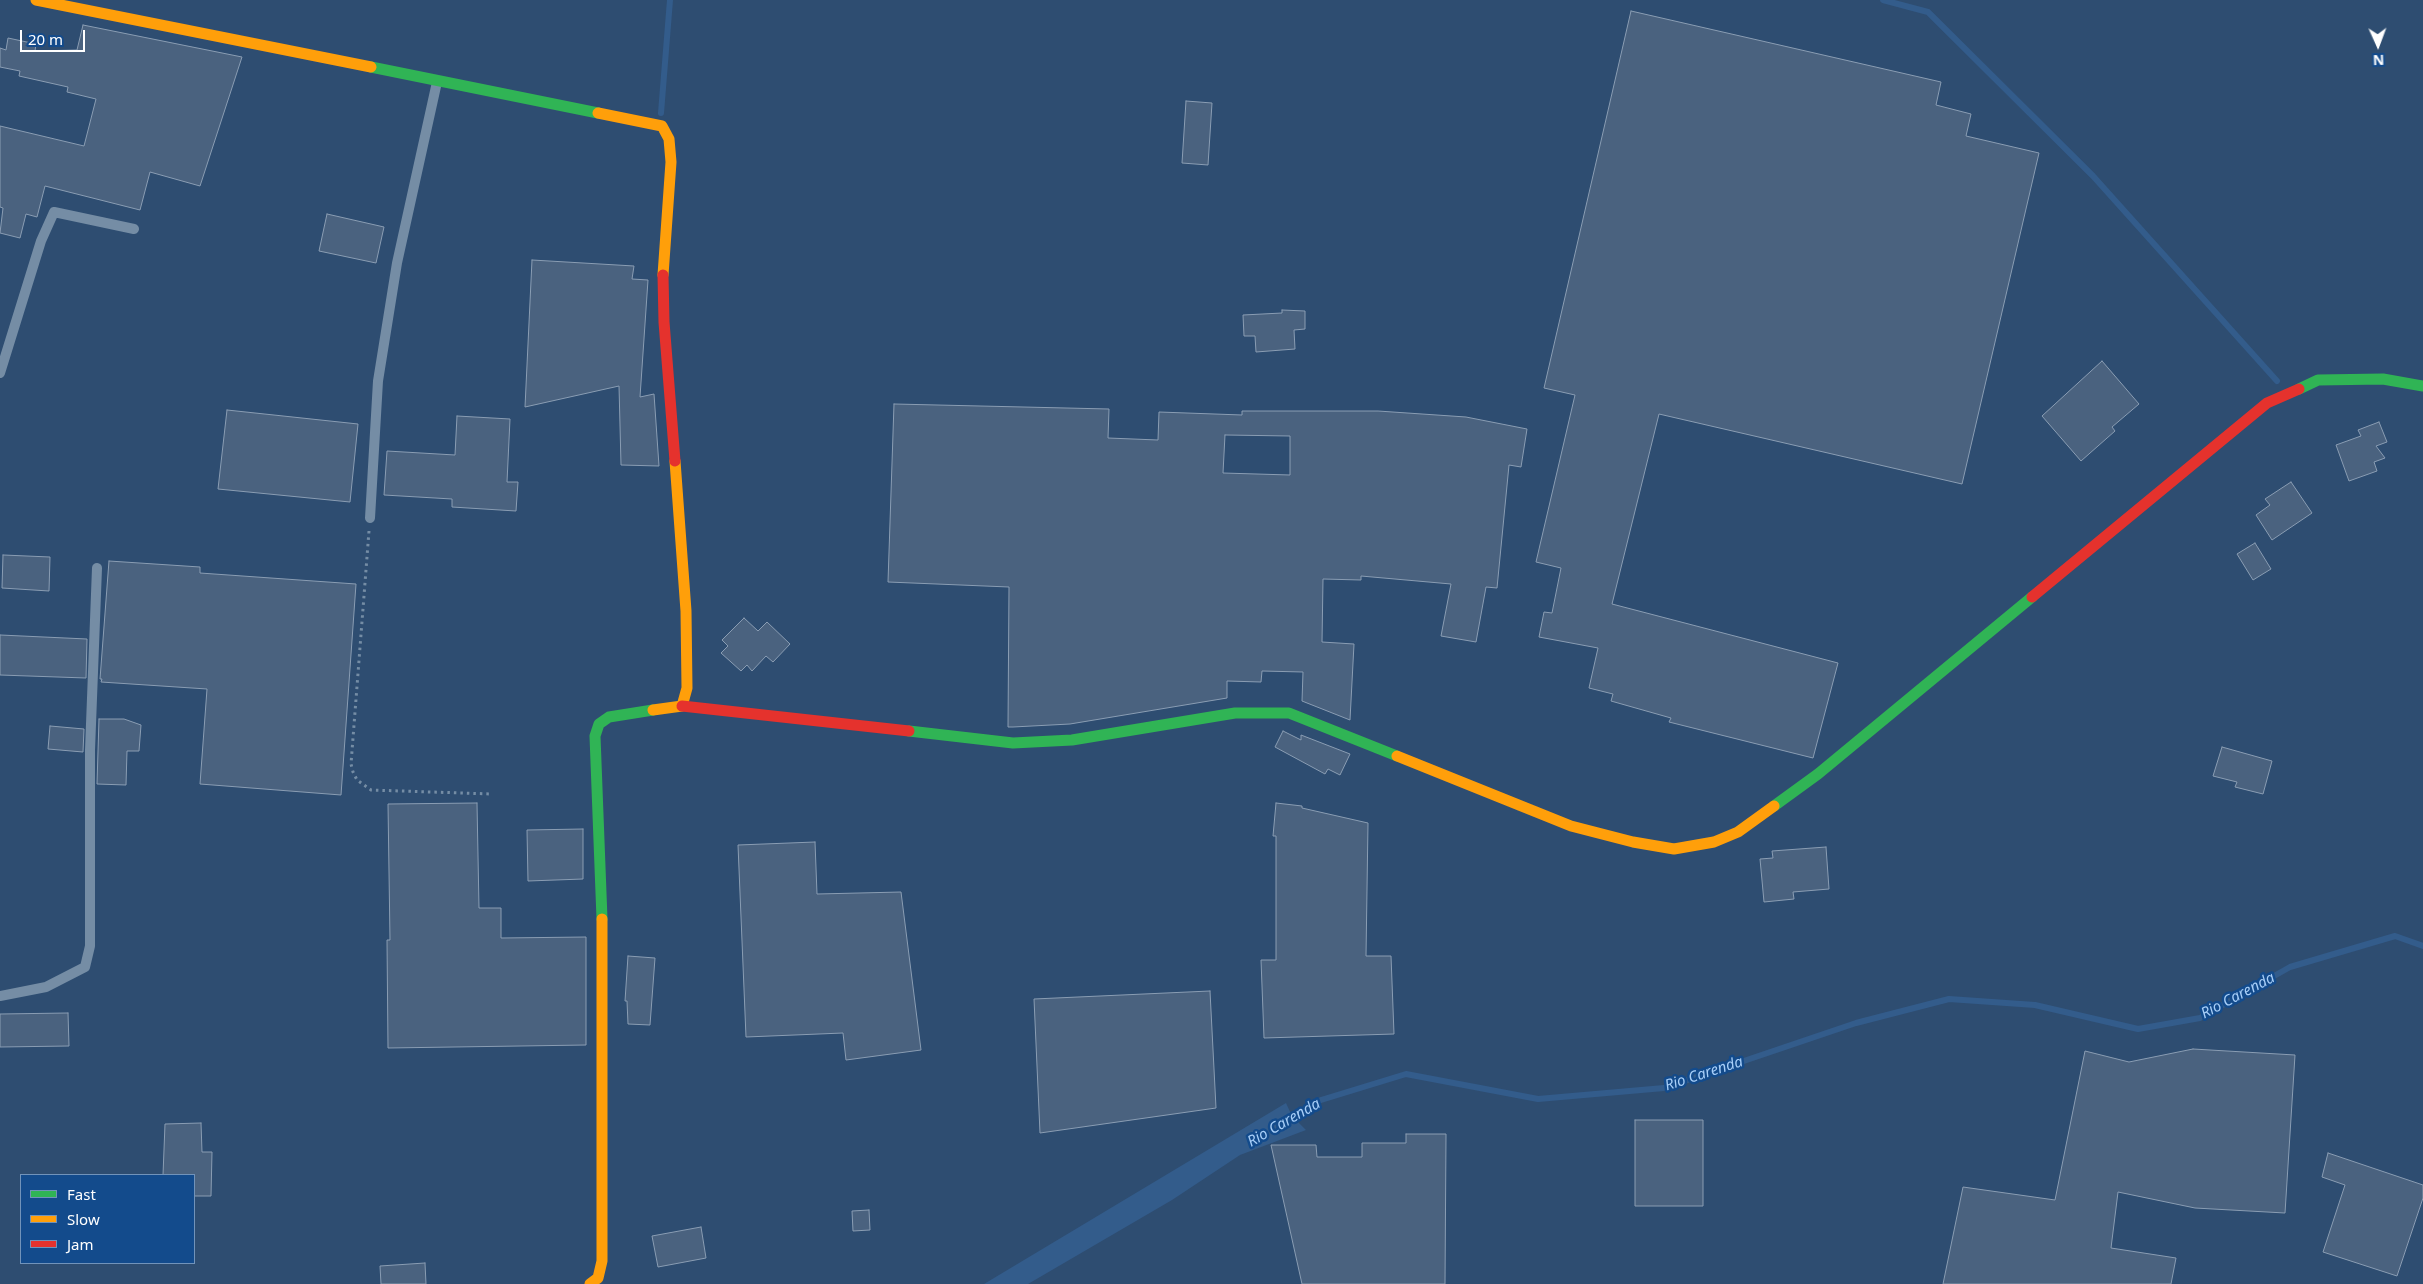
<!DOCTYPE html>
<style>
body{margin:0}
#map{position:relative;width:2423px;height:1284px;overflow:hidden;background:#2e4d71;font-family:"Noto Sans",sans-serif}
canvas{display:block}
.legend{position:absolute;left:20px;top:1174px;width:175px;height:90px;box-sizing:border-box;background:#134b8c;border:1px solid #7193ba;margin:0;padding:6px 9px;list-style:none;font-size:15px;color:#fff}
.legend li{display:flex;align-items:center;gap:10px;height:25px}
.legend b{width:25px;border:1px solid #7193ba}
.north{position:absolute;left:2353px;top:20px;width:50px;height:50px;-webkit-text-stroke:4px #134b8c;paint-order:stroke;rotate:178deg;font-size:14px;font-weight:700;line-height:20px;text-align:center;color:#fff}
.north::after{content:'';display:block;margin:auto;width:18px;height:22px;background:#fff;clip-path:polygon(50% 0,100% 100%,50% 72%,0 100%)}
.scale{position:absolute;left:20px;top:30px;width:65px;height:22px;box-sizing:border-box;border:2px solid #fff;border-top:0;padding-left:6px;font-size:15px;line-height:18px;white-space:nowrap;color:#fff;-webkit-text-stroke:4px #134b8c;paint-order:stroke}
</style>
<div id="map">
<canvas width="2423" height="1284"></canvas>
<ul class="legend">
<li><b style="height:6px;background:#30b455"></b>Fast</li>
<li><b style="height:6px;background:#ff9f0a"></b>Slow</li>
<li><b style="height:6px;background:#e5322d"></b>Jam</li>
</ul>
<div class="north">N</div>
<div class="scale">20 m</div>
</div>
<script>
const g = document.querySelector('canvas').getContext('2d');
g.lineJoin = 'round';
function fillPath(path, color) { g.fillStyle = color; g.fill(path, 'evenodd'); }
const poly = rows => new Path2D(rows.map(r => 'M' + r).join(''));
function stroke(path, color, width, dash) { g.strokeStyle = color; g.lineWidth = width; g.lineCap = dash ? 'butt' : 'round'; g.setLineDash(dash || []); g.stroke(path); }
function drawText(font, color, halo, rows, align = 'center') {
  g.font = font + ' "Noto Sans",sans-serif'; g.lineWidth = 5; g.setLineDash([]); g.textBaseline = 'middle'; g.strokeStyle = halo; g.fillStyle = color; for (const [text, x, y, turn = 0] of rows) {
    g.save(); g.translate(x, y); g.rotate((+turn || 0) * Math.PI / 180); g.textAlign = isNaN(turn) ? turn : align; if (halo) g.strokeText(text, 0, 0); g.fillText(text, 0, 0); g.restore();
  }
}
const water = poly([
 [1286,1103,1292,1116,1306,1130,1240,1155,1172,1200,1028,1284,984,1284]
]);
const stream = poly([
 [1883,0,1928,12,2093,176,2277,381],
 [661,113,670,0],
 [1285,1120,1321,1100,1406,1074,1538,1099,1664,1088,1856,1023,1949,999,2035,1005,2138,1029,2200,1018,2290,967,2395,936,2423,946]
]);
const building = poly([
 [1631,11,1941,82,1936,105,1971,114,1966,136,2039,153,1962,484,1659,414,1612,604,1838,663,1813,758,1669,722,1671,718,1611,701,1613,694,1589,688,1598,648,1539,637,1544,612,1552,613,1561,568,1536,562,1575,395,1544,388,1631,11],
 [83,25,242,57,200,186,150,172,140,210,45,186,37,217,26,214,20,238,0,233,3,208,0,207,0,126,84,146,96,99,67,92,68,87,19,76,20,71,0,67,0,48,6,50,8,38,36,44,35,51,77,50,83,25],
 [1186,101,1212,103,1208,165,1182,163,1186,101],
 [327,214,384,227,376,263,319,251,327,214],
 [532,260,634,266,632,279,648,280,640,397,654,394,659,466,621,465,619,386,525,407,532,260],
 [1282,310,1305,311,1305,329,1294,330,1295,349,1256,352,1255,336,1244,336,1243,315,1282,313,1282,310],
 [2102,361,2139,404,2112,427,2115,431,2081,461,2042,416,2102,361],
 [894,404,1109,409,1108,438,1158,440,1159,412,1242,415,1242,411,1378,411,1466,417,1527,429,1521,467,1509,465,1497,588,1486,587,1476,642,1441,636,1451,584,1361,576,1361,580,1323,579,1322,642,1354,644,1350,720,1302,701,1303,672,1262,671,1261,682,1227,681,1227,698,1070,724,1013,727,1008,727,1009,587,888,582,894,404],
 [1225,435,1290,436,1290,475,1223,473,1225,435],
 [227,410,358,424,350,502,218,489,227,410],
 [457,416,510,419,507,482,518,482,516,511,452,507,452,499,384,495,387,451,455,455,457,416],
 [2379,422,2387,442,2376,446,2385,458,2374,462,2377,471,2349,481,2336,445,2361,436,2358,430,2379,422],
 [2291,482,2312,513,2272,540,2256,515,2270,505,2265,499,2291,482],
 [2255,543,2271,569,2253,580,2237,554,2255,543],
 [3,555,50,557,49,591,2,588,3,555],
 [109,561,200,567,200,573,356,584,341,795,200,784,207,689,101,682,102,679,100,679,109,561],
 [744,618,758,631,767,622,790,644,773,662,766,656,752,671,747,665,741,671,721,653,728,646,722,640,744,618],
 [0,635,87,639,86,678,0,675,0,635],
 [99,719,124,719,141,725,139,751,127,751,126,785,97,784,99,719],
 [50,726,84,729,83,752,48,749,50,726],
 [1283,731,1301,740,1301,735,1350,754,1340,775,1328,769,1325,774,1275,747,1283,731],
 [2222,747,2272,761,2263,794,2235,787,2237,782,2213,776,2222,747],
 [477,803,479,908,501,908,501,938,586,937,586,1045,388,1048,387,940,390,940,388,804,477,803],
 [1276,803,1302,806,1302,808,1368,823,1366,956,1391,956,1394,1034,1264,1038,1261,960,1276,960,1276,836,1273,836,1276,803],
 [583,829,583,879,528,881,527,830,583,829],
 [815,842,817,894,901,892,921,1050,846,1060,843,1033,746,1037,738,845,815,842],
 [1826,847,1829,889,1793,892,1794,899,1764,902,1760,859,1773,858,1772,851,1826,847],
 [628,956,655,958,650,1025,628,1024,627,1001,625,1001,628,956],
 [1210,991,1216,1108,1040,1133,1034,999,1210,991],
 [68,1013,69,1046,0,1047,0,1014,68,1013],
 [2193,1049,2295,1055,2285,1213,2195,1208,2118,1192,2111,1248,2176,1258,2171,1284,1943,1284,1963,1187,2055,1200,2085,1051,2129,1062,2193,1049],
 [1635,1120,1703,1120,1703,1206,1635,1206,1635,1120],
 [201,1123,202,1152,212,1152,211,1196,194,1196,194,1175,163,1175,165,1124,201,1123],
 [1406,1134,1446,1134,1445,1284,1302,1284,1271,1145,1316,1145,1317,1157,1362,1157,1362,1143,1406,1143,1406,1134],
 [2328,1153,2423,1185,2423,1198,2397,1276,2323,1252,2345,1185,2322,1177,2328,1153],
 [869,1210,870,1230,853,1231,852,1211,869,1210],
 [701,1227,706,1258,658,1267,652,1236,701,1227],
 [425,1263,426,1284,381,1284,380,1266,425,1263]
]);
const path = poly([
 [369,531,351,764,353,772,357,780,371,790,492,794]
]);
const lane = poly([
 [0,373,41,241,54,212,134,229],
 [370,518,378,381,397,263,437,82],
 [0,996,46,987,85,967,90,946,90,750,97,568]
]);
const fast = poly([
 [371,67,598,113],
 [2299,389,2318,380,2383,379,2423,386],
 [909,731,1013,743,1072,740,1235,713,1289,713,1397,756],
 [1774,806,1818,774,2032,597],
 [602,919,595,736,599,724,609,717,653,710]
]);
const slow = poly([
 [36,0,371,67],
 [598,113,662,126,669,139,671,162,663,275],
 [653,710,682,706,687,688,686,611,675,461],
 [1397,756,1571,826,1633,842,1674,849,1714,842,1738,832,1774,806],
 [590,1284,598,1278,602,1261,602,919]
]);
const jam = poly([
 [663,275,664,322,675,461],
 [2032,597,2267,403,2299,389],
 [682,706,909,731]
]);
const waterNames = [
 ["Rio Carenda",2238,996,-28],
 ["Rio Carenda",1704,1074,-18],
 ["Rio Carenda",1284,1123,-30]
];
fillPath(water, '#335c8b');
stroke(stream, '#335c8b', 6);
fillPath(building, '#4a627f');
stroke(building, '#8a9db3', 1);
stroke(path, '#758da5', 3, [2.5, 4]);
stroke(lane, '#758da5', 10);
stroke(fast, '#30b455', 11);
stroke(slow, '#ff9f0a', 11);
stroke(jam, '#e5322d', 11);
drawText('italic 15px', '#a7cef8', '#134b8c', waterNames);
</script>
